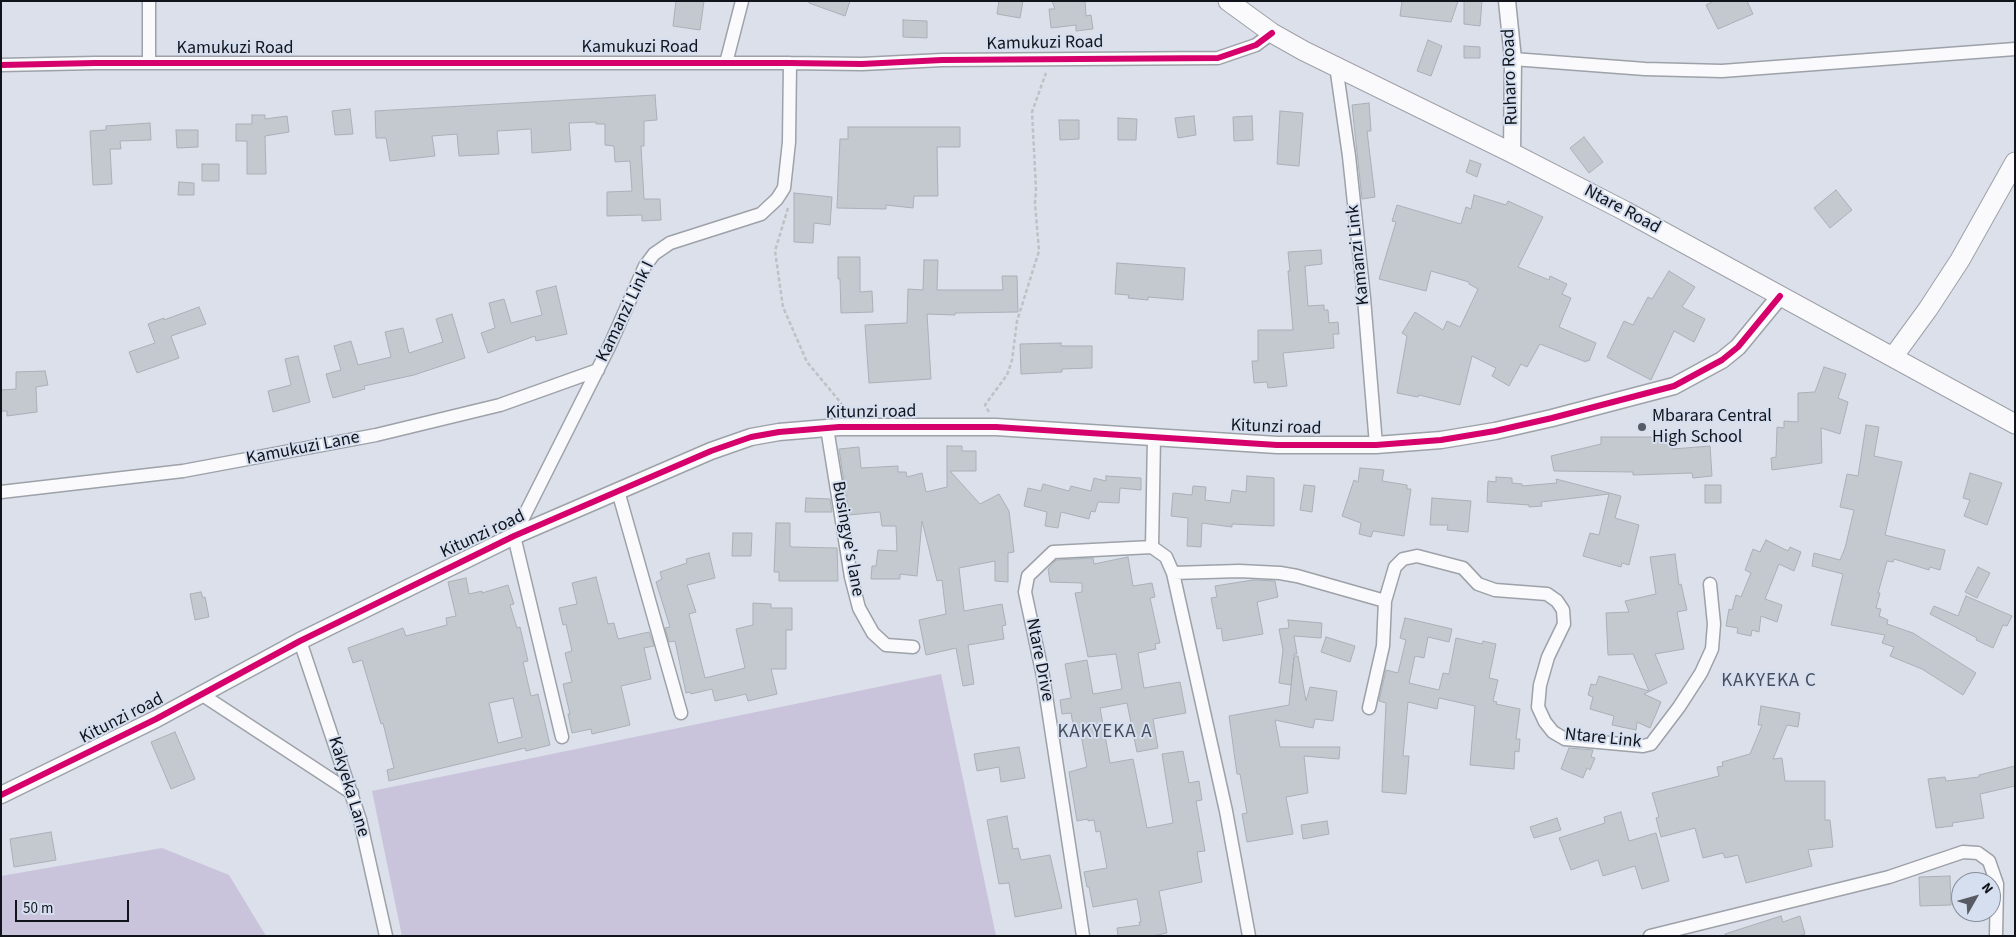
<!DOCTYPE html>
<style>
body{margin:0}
#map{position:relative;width:2016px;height:937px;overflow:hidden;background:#dbe0ea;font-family:"Source Sans 3",sans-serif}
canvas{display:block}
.frame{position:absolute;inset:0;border:2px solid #11141a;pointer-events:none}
.north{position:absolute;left:1951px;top:872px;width:50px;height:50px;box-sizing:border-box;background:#d5dff0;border:1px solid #878e9a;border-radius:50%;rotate:52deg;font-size:14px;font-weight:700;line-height:20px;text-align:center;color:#11141a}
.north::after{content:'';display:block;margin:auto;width:18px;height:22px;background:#585b63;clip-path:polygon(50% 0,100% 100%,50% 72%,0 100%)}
.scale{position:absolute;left:15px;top:900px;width:114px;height:22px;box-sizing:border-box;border:2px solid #11141a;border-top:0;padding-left:6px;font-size:15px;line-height:18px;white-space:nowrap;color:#11141a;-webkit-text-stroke:4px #d5dff0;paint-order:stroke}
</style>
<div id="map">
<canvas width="2016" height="937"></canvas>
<div class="frame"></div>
<div class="north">N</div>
<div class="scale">50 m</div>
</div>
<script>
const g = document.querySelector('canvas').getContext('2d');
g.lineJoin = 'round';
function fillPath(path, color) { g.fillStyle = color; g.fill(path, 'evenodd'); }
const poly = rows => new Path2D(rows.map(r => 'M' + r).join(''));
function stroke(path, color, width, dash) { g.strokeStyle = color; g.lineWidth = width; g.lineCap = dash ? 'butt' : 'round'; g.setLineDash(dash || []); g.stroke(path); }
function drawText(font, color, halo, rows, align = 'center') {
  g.font = font + ' "Source Sans 3",sans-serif'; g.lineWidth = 4; g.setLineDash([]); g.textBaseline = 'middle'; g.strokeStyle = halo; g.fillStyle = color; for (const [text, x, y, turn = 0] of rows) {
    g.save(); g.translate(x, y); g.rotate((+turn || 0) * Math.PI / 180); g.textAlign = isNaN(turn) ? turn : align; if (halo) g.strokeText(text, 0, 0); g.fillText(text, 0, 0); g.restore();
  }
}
const green = poly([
 [941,674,996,936,402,936,372,791],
 [162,848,229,875,266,936,1,936,1,876]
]);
const building = poly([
 [676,1,704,1,700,30,673,26,676,1],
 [809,1,850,1,845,16,809,3,809,1],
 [999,1,1023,1,1020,18,997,14,999,1],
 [1052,1,1085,1,1086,16,1091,15,1093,29,1076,31,1076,25,1051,28,1049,9,1055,9,1052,1],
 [1402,1,1458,1,1451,22,1400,16,1402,1],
 [1464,1,1482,1,1480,26,1464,24,1464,1],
 [1714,1,1747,1,1753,14,1718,29,1706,5,1714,1],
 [903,20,927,21,927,38,903,37,903,20],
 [1428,40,1442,46,1431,76,1417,71,1428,40],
 [1464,46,1480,47,1480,58,1464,58,1464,46],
 [655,95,657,120,644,121,644,146,641,146,644,199,660,199,661,220,642,221,642,215,607,216,607,192,632,191,630,161,615,162,614,146,605,145,605,124,596,124,596,122,569,123,571,150,532,153,531,129,497,131,499,154,459,156,457,134,432,136,435,156,390,161,386,138,376,138,375,111,655,95],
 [1369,103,1371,131,1367,131,1375,197,1362,199,1352,105,1369,103],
 [350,109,353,134,335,135,332,111,350,109],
 [1280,111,1303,113,1299,166,1277,164,1280,111],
 [252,115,265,115,265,119,287,116,289,132,265,136,266,174,247,174,247,141,236,141,236,124,252,124,252,115],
 [1194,116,1196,135,1178,138,1175,118,1194,116],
 [1252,116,1253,140,1234,141,1233,117,1252,116],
 [1118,118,1137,119,1136,140,1118,140,1118,118],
 [1059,120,1079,120,1079,139,1060,140,1059,120],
 [150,123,151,140,120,141,121,149,110,149,112,184,93,185,90,131,106,130,106,126,150,123],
 [848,127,960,127,960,147,937,147,938,196,914,196,913,208,886,205,886,209,837,208,840,139,848,139,848,127],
 [176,130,198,130,198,147,177,148,176,130],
 [1584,137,1603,162,1589,173,1570,148,1584,137],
 [1470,160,1481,164,1477,177,1466,172,1470,160],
 [202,164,219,164,219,181,202,181,202,164],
 [179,182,194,183,194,195,178,195,179,182],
 [1836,190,1852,210,1830,228,1814,208,1836,190],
 [794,193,832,197,830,225,814,223,813,243,794,242,794,193],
 [1474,195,1506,205,1508,201,1543,217,1518,267,1549,280,1550,276,1567,284,1562,294,1571,298,1559,327,1596,343,1589,361,1587,360,1586,362,1540,344,1527,367,1521,364,1509,386,1492,376,1496,368,1472,356,1460,405,1419,395,1418,397,1397,393,1407,336,1402,333,1415,312,1443,330,1447,321,1460,327,1478,289,1469,284,1469,282,1431,271,1426,291,1379,279,1396,222,1392,221,1397,205,1461,224,1466,207,1471,209,1474,195],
 [1321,250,1322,264,1305,266,1308,306,1324,305,1324,310,1328,310,1329,323,1338,322,1339,334,1333,334,1334,348,1283,353,1287,386,1268,388,1267,382,1254,383,1252,361,1258,361,1258,330,1293,330,1288,271,1290,271,1288,252,1321,250],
 [838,257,860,257,860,292,872,291,873,312,841,313,840,279,838,279,838,257],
 [924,260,938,260,937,290,1003,290,1002,276,1017,276,1018,312,955,313,955,315,927,314,931,379,869,383,865,325,907,323,908,289,923,290,924,260],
 [1117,263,1185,268,1183,300,1148,297,1148,300,1128,298,1129,295,1115,294,1117,263],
 [1669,271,1695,287,1682,307,1705,319,1694,342,1674,331,1651,380,1607,357,1624,321,1633,325,1648,297,1652,299,1669,271],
 [556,286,567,334,536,341,535,336,488,353,481,333,495,328,489,303,504,299,511,323,542,315,536,291,556,286],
 [199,307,206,324,171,336,179,358,137,373,129,352,155,343,148,324,164,318,164,320,199,307],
 [452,314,465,358,414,375,364,386,365,389,333,398,326,374,341,370,334,346,351,341,358,365,391,357,385,332,403,328,409,353,443,342,436,319,452,314],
 [1061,343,1061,346,1092,346,1092,368,1062,369,1062,372,1021,374,1020,344,1061,343],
 [298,356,310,402,273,412,268,391,291,385,285,359,298,356],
 [1824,367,1846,374,1838,398,1848,402,1840,434,1821,428,1822,463,1772,470,1771,458,1776,457,1777,427,1784,428,1784,421,1798,422,1798,393,1815,392,1824,367],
 [45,371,48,385,36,387,37,412,7,416,7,411,1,411,1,390,16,389,16,372,45,371],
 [1866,425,1879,427,1874,456,1902,462,1885,535,1945,550,1940,570,1930,567,1929,570,1894,559,1893,562,1887,561,1878,593,1880,593,1876,608,1881,609,1879,616,1888,620,1887,624,1913,633,1976,673,1963,695,1922,669,1890,656,1894,647,1882,643,1885,635,1831,625,1843,574,1812,566,1814,553,1840,560,1845,548,1854,510,1840,507,1847,474,1858,476,1866,425],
 [1601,437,1673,437,1673,449,1710,446,1712,476,1693,478,1692,473,1633,475,1633,472,1554,471,1551,456,1601,444,1601,437],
 [947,446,962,446,962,451,976,451,976,471,950,471,980,504,999,494,1009,511,1014,552,1008,553,1008,582,995,581,995,561,959,568,964,611,1002,604,1006,625,1002,626,1004,639,968,645,974,684,963,686,956,648,926,655,919,620,946,614,942,580,937,581,922,521,917,576,900,574,900,579,871,579,872,566,876,566,878,550,897,551,896,526,882,526,880,512,849,515,839,449,859,447,861,468,898,466,898,472,906,472,907,477,922,473,926,492,947,487,947,446],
 [1360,468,1384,470,1382,481,1407,485,1407,489,1411,489,1404,536,1373,531,1371,537,1359,534,1361,523,1342,516,1354,480,1358,482,1360,468],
 [1970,473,2002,483,1987,525,1964,516,1970,500,1963,498,1970,473],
 [1106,476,1141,478,1141,490,1120,488,1119,503,1098,502,1095,512,1091,511,1089,519,1061,512,1058,528,1045,526,1047,512,1024,506,1028,488,1041,491,1043,484,1069,491,1071,486,1091,491,1094,478,1106,481,1106,476],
 [1247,476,1274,478,1274,526,1232,524,1232,527,1202,523,1201,547,1187,546,1188,518,1171,516,1173,493,1192,495,1193,486,1206,487,1205,500,1230,503,1232,490,1246,492,1247,476],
 [1496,477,1512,478,1512,483,1522,484,1522,486,1557,483,1556,479,1621,496,1615,518,1639,525,1629,565,1622,563,1621,567,1583,556,1590,533,1599,535,1609,494,1541,502,1542,506,1529,507,1529,505,1487,502,1488,481,1496,482,1496,477],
 [1304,485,1315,486,1312,512,1300,510,1304,485],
 [1705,485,1721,485,1721,503,1705,503,1705,485],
 [806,498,830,499,832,512,805,512,806,498],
 [1432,498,1471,501,1468,532,1447,530,1448,525,1430,525,1432,498],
 [776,523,790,523,790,546,792,547,837,548,838,581,779,581,779,572,774,572,776,523],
 [733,533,752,533,751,556,732,556,733,533],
 [1766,540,1788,551,1790,547,1801,552,1794,571,1779,564,1765,599,1782,605,1777,622,1761,616,1759,632,1752,630,1751,636,1737,633,1738,628,1726,626,1729,609,1732,610,1736,595,1741,597,1751,573,1745,570,1753,549,1760,552,1766,540],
 [709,553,715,578,687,585,696,612,689,614,705,678,745,668,736,629,753,625,753,603,771,604,771,608,792,608,792,630,786,630,786,669,771,669,777,694,748,701,746,694,715,701,712,689,691,694,690,692,686,693,675,641,669,642,665,628,670,627,656,582,662,579,660,572,687,563,686,559,709,553],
 [1675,554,1679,585,1681,584,1687,610,1677,612,1684,649,1655,654,1667,683,1644,694,1661,702,1650,728,1637,722,1636,730,1612,725,1614,716,1590,709,1593,697,1588,695,1591,684,1596,685,1599,676,1649,691,1633,654,1608,655,1606,613,1629,612,1625,601,1656,594,1650,557,1675,554],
 [1128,557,1133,586,1152,583,1155,597,1150,598,1160,643,1155,644,1156,649,1138,653,1144,688,1180,682,1186,713,1153,719,1158,748,1137,752,1127,703,1100,708,1110,763,1133,759,1147,828,1173,823,1162,754,1183,751,1189,783,1199,781,1202,800,1196,801,1205,851,1197,852,1202,882,1159,891,1167,933,1152,936,1118,936,1117,928,1140,925,1139,922,1141,922,1137,899,1093,907,1089,887,1087,887,1084,872,1107,868,1100,831,1096,832,1094,820,1088,821,1088,819,1077,821,1069,772,1087,767,1081,735,1075,736,1071,713,1062,714,1060,700,1071,698,1065,664,1087,660,1093,694,1122,689,1116,654,1088,657,1075,593,1082,592,1082,583,1050,582,1048,569,1056,560,1093,558,1094,564,1128,557],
 [1978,567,1990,573,1977,598,1965,592,1978,567],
 [596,577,608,624,614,623,618,639,649,632,654,646,644,648,651,679,621,686,630,725,592,734,591,729,572,733,568,714,570,714,563,684,572,682,565,653,572,651,566,624,563,625,559,608,577,604,572,583,596,577],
 [466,578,469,594,482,591,482,593,508,585,514,604,510,605,517,628,520,627,528,661,523,662,531,696,538,694,550,745,526,751,525,748,389,781,387,770,394,768,383,723,381,724,362,660,353,663,348,648,403,628,406,636,447,625,446,618,456,616,448,582,466,578],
 [513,698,522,737,498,743,489,703,513,698],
 [1253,580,1275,581,1278,597,1257,602,1263,634,1223,641,1221,628,1217,629,1211,598,1217,597,1215,586,1253,580],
 [201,592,203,598,205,597,209,617,195,620,190,594,201,592],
 [1966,596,2012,616,2007,626,2003,625,1993,648,1976,640,1977,638,1930,614,1934,606,1958,616,1966,596],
 [1405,618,1452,629,1449,642,1428,637,1424,658,1415,656,1409,683,1439,690,1443,673,1449,674,1456,638,1482,644,1483,641,1496,644,1489,678,1498,680,1493,701,1497,702,1496,704,1520,709,1516,739,1520,739,1519,752,1515,751,1514,769,1470,765,1475,706,1439,698,1437,709,1408,702,1403,756,1409,756,1406,794,1382,792,1386,703,1379,701,1386,670,1398,673,1406,640,1400,638,1405,618],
 [1288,620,1322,623,1321,638,1294,636,1297,654,1294,654,1294,656,1298,656,1306,701,1310,687,1337,691,1333,721,1315,719,1313,728,1275,720,1280,747,1340,747,1339,759,1304,756,1308,793,1286,797,1293,834,1247,842,1242,814,1247,813,1240,774,1237,774,1229,716,1289,705,1294,657,1291,685,1279,683,1283,650,1279,629,1289,628,1288,620],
 [1326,637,1355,646,1350,662,1321,652,1326,637],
 [1761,706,1800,713,1798,727,1787,725,1773,759,1782,758,1785,781,1825,781,1825,820,1830,820,1833,847,1808,850,1812,866,1746,883,1738,855,1725,858,1723,853,1703,858,1695,828,1661,837,1656,818,1659,817,1652,793,1719,776,1717,767,1723,766,1722,762,1750,754,1762,725,1758,725,1761,706],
 [175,732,195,779,171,789,151,742,175,732],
 [1019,747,1025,778,1001,782,999,767,977,771,974,754,1019,747],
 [1569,748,1593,750,1591,757,1595,758,1590,770,1587,768,1583,778,1561,769,1569,748],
 [2015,766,2015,786,1980,794,1984,818,1952,823,1953,826,1936,828,1928,779,1945,777,1946,781,1979,777,1979,775,2015,766],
 [1621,812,1629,841,1656,833,1669,881,1642,889,1635,866,1603,876,1598,860,1571,870,1559,838,1605,823,1604,817,1621,812],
 [1007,816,1013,849,1018,848,1021,860,1050,855,1062,908,1015,917,1009,883,999,884,987,820,1007,816],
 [1557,818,1561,830,1534,838,1530,827,1557,818],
 [1327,821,1329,834,1303,839,1301,825,1327,821],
 [51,832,56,860,14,867,10,839,51,832],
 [1950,876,1951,905,1920,906,1919,877,1950,876],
 [1781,916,1783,922,1800,916,1805,934,1799,936,1725,936,1725,934,1781,916]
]);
const path = poly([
 [788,208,775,251,783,307,807,362,841,403,840,413],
 [989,412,985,405,1007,375,1012,360,1017,321,1039,251,1035,203,1036,189,1032,112,1046,73]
]);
const minor = poly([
 [1513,59,1645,69,1722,71,2015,49],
 [149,63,149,1],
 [726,63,742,1],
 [1,65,95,63,790,63,862,64,942,60,1218,58,1256,45,1272,33],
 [1336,66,1349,156,1364,298,1376,445],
 [827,428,851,577,859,608,873,633,886,645,913,647],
 [618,491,681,713],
 [1,492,183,471,376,435,500,405,598,370],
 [1152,547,1166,557,1173,573,1226,811,1249,936],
 [1152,547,1154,437],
 [1173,573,1239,571,1280,573,1297,576,1385,601],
 [300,641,360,820,386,936],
 [201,694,352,793],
 [1369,708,1383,646,1385,601,1395,567,1403,559,1417,556,1463,568,1478,584,1495,590,1547,594,1557,601,1563,610,1564,624,1548,657,1540,685,1538,707,1545,722,1553,732,1565,739,1643,746,1651,744,1679,707,1701,673,1712,649,1714,624,1710,584],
 [562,737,514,536,609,347,645,266,654,254,670,243,761,214,777,199,784,188,789,142,790,63],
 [1083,936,1043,676,1025,592,1028,576,1053,552,1152,547],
 [1650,936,1889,877,1963,852,1978,853,1989,861,1997,884,1996,936]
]);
const tertiary = poly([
 [1507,1,1513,59,1512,153],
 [1,795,156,719,300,641,514,536,711,451,751,437,779,432,839,427,996,427,1277,445,1376,445,1441,440,1495,431,1552,418,1674,386,1722,360,1738,347,1780,296]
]);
const secondary = poly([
 [1228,1,1272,33,1304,51,1512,153,1625,211,2015,424],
 [1893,357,1928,309,1960,260,2015,162]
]);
const cycleway = poly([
 [1,65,95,63,790,63,862,64,942,60,1218,58,1256,45,1272,33],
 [1,795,156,719,300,641,514,536,711,451,751,437,779,432,839,427,996,427,1277,445,1376,445,1441,440,1495,431,1552,418,1674,386,1722,360,1738,347,1780,296]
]);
const markers = [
 [1642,427,5,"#585b63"]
];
const streetNames = [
 ["Kamukuzi Road",1045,44,-1],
 ["Kamukuzi Road",640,48],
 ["Kamukuzi Road",235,49],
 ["Ruharo Road",1511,77,-92],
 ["Ntare Road",1622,210,28],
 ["Kamanzi Link",1359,255,-96],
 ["Kamanzi Link I",626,312,-64],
 ["Kitunzi road",871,413,-1],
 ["Kitunzi road",1276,428,2],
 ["Kamukuzi Lane",303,449,-11],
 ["Kitunzi road",483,535,-25],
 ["Busingye's lane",847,539,80],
 ["Ntare Drive",1039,660,79],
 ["Kitunzi road",122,719,-27],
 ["Ntare Link",1603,739,6],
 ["Kakyeka Lane",348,787,73]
];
const poiNames = [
 ["Mbarara Central",1652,417],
 ["High School",1652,438]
];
const neighbourhoodNames = [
 ["KAKYEKA C",1769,682],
 ["KAKYEKA A",1105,733]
];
fillPath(green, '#c9c3dc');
fillPath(building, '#c4c9d0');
stroke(building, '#aab0b6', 1);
stroke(minor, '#9da1a8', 15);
stroke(tertiary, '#9da1a8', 19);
stroke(secondary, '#9da1a8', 21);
stroke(path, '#c0c1c4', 2.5, [4, 2.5]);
stroke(minor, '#fafafc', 12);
stroke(tertiary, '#fafafc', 16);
stroke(secondary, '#fafafc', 19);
stroke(cycleway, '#d6006c', 6);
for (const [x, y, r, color] of markers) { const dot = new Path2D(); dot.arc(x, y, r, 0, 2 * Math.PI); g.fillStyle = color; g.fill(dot); stroke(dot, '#d5dff0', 2); }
drawText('18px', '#11141a', '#d5dff0', streetNames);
drawText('18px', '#11141a', '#d5dff0', poiNames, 'left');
g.letterSpacing = '1px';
drawText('19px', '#474f5e', '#d5dff0', neighbourhoodNames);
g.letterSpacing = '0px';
</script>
